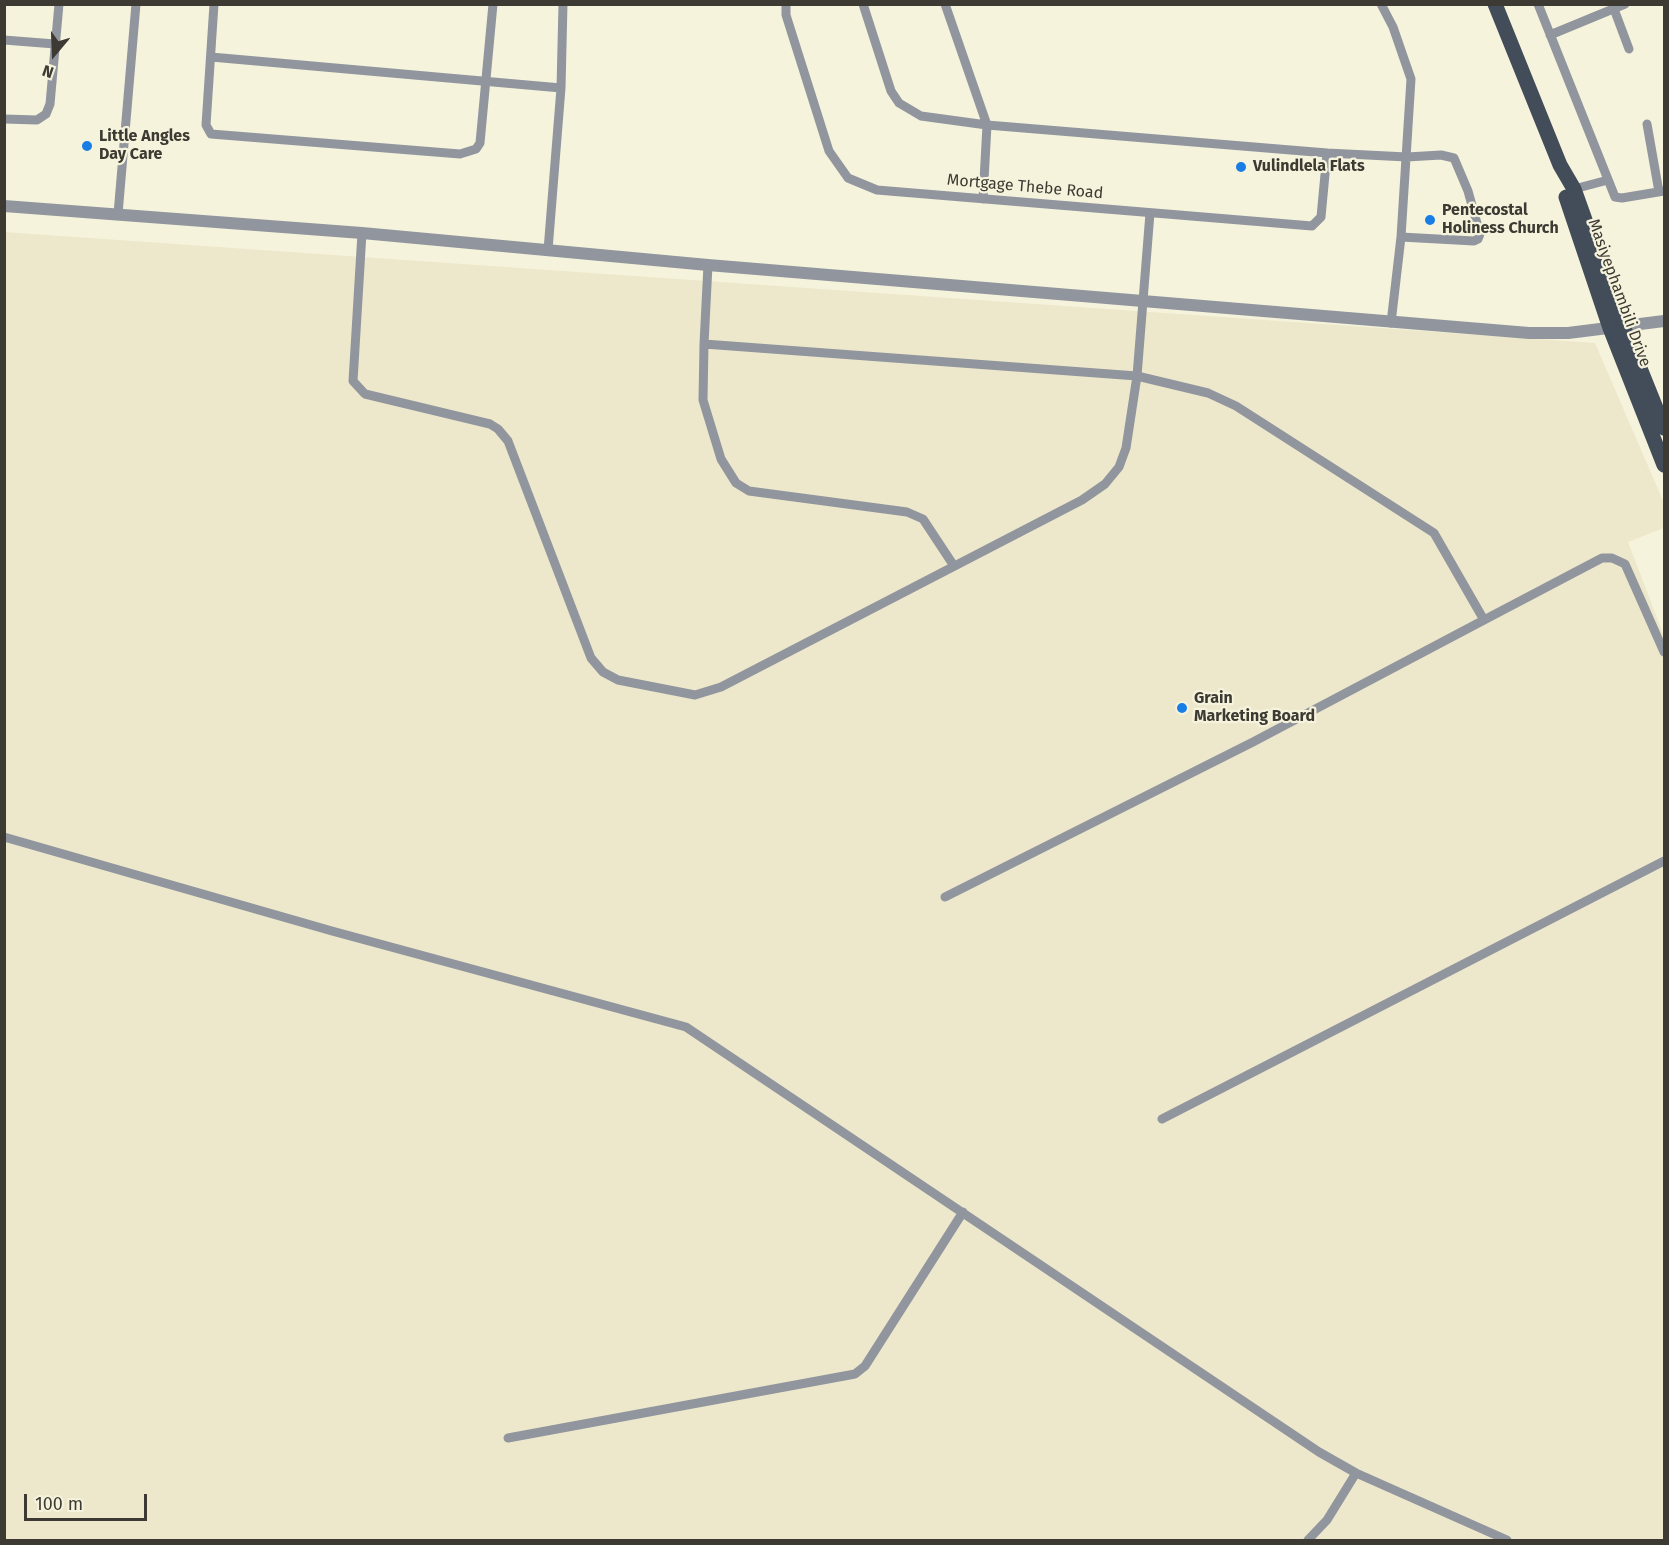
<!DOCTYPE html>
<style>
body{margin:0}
#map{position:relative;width:1669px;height:1545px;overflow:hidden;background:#f6f3dd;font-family:"Fira Sans",sans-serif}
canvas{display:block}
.frame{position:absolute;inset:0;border:6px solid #3c3a32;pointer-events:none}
.north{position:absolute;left:24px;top:24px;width:60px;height:60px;-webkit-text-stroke:4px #f6f3dd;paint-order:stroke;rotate:199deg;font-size:16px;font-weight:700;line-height:24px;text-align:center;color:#3c3a32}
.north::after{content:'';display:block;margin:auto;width:21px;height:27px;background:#3c3a32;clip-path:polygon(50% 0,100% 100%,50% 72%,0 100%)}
.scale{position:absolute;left:24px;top:1494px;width:123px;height:27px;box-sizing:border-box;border:3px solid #3c3a32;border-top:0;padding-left:8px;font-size:18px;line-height:21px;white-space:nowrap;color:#3c3a32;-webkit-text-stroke:4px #f6f3dd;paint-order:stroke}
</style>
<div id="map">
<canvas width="1669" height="1545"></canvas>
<div class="frame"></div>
<div class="north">N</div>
<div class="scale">100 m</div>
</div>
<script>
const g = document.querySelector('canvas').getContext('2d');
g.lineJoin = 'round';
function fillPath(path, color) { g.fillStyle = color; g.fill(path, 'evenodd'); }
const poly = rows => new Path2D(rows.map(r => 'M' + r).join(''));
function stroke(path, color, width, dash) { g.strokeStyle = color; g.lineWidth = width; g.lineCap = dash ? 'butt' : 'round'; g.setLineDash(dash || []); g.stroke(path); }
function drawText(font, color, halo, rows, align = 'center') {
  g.font = font + ' "Fira Sans",sans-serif'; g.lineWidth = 4.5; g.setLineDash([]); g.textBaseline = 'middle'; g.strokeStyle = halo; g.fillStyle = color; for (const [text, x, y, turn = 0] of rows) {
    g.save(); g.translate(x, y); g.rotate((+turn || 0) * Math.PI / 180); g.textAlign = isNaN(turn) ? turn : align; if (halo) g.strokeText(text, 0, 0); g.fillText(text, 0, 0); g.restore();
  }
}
const built = poly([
 [4,232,1595,343,1664,503,1664,528,1628,542,1664,636,1664,1540,5,1540]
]);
const minor = poly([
 [214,4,206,125,211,134,460,154,476,149,480,143,493,4],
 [786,4,786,15,829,151,848,178,877,190,1312,226,1321,217,1327,153],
 [863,4,891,91,899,103,921,116,987,125,1327,153,1407,157,1441,155,1454,158,1468,191,1480,234,1478,239,1474,241,1401,237],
 [945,4,987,125,983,199],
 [1381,4,1393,27,1411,79,1401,237,1391,323],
 [1538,4,1615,197,1622,198,1664,191],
 [1614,9,1629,49],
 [1550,35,1625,4],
 [4,40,55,44],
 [211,57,561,88],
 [4,119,37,120,46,114,50,104,59,4],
 [1647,124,1659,192],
 [1574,189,1608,180],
 [118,214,136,4],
 [362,233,353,381,365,394,490,424,498,429,508,441,591,658,603,672,618,680,695,695,721,687,1082,500,1105,484,1119,467,1126,448,1137,376,1150,213],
 [548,250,561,88,563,4],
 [708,265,704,344,1137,376,1208,393,1236,406,1434,533,1484,620,1602,558,1612,558,1625,564,1664,652],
 [704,344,703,400,721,459,736,483,749,491,907,512,923,519,954,566],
 [4,837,332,931,686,1027,1319,1452,1356,1473,1507,1540],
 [945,897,1253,742,1484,620],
 [1162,1119,1664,861],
 [508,1438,855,1374,865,1366,963,1212],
 [1308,1540,1327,1520,1356,1473]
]);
const tertiary = poly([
 [4,206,362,233,708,265,1529,333,1568,333,1664,321]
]);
const primary = poly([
 [1495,4,1560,165,1574,189,1623,326,1664,428],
 [1566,197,1610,328,1664,465]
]);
const markers = [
 [87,146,6,"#187ee6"],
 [1241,167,6,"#187ee6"],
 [1430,220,6,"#187ee6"],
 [1182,708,6,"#187ee6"]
];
const poiNames = [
 ["Little Angles",99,137],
 ["Day Care",99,155],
 ["Vulindlela Flats",1253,167],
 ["Pentecostal",1442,211],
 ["Holiness Church",1442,229],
 ["Grain",1194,699],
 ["Marketing Board",1194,717]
];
const streetNames = [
 ["Mortgage Thebe Road",1025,187,5],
 ["Masiyephambili Drive",1619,293,70]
];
fillPath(built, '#ede8cb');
stroke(minor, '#91969e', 9);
stroke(tertiary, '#91969e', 12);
stroke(primary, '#434d59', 15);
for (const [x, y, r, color] of markers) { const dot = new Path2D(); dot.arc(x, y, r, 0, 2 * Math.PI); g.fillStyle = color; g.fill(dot); stroke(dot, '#f6f3dd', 2); }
drawText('bold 16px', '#3c3a32', '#f6f3dd', poiNames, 'left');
drawText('16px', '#3c3a32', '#f6f3dd', streetNames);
</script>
